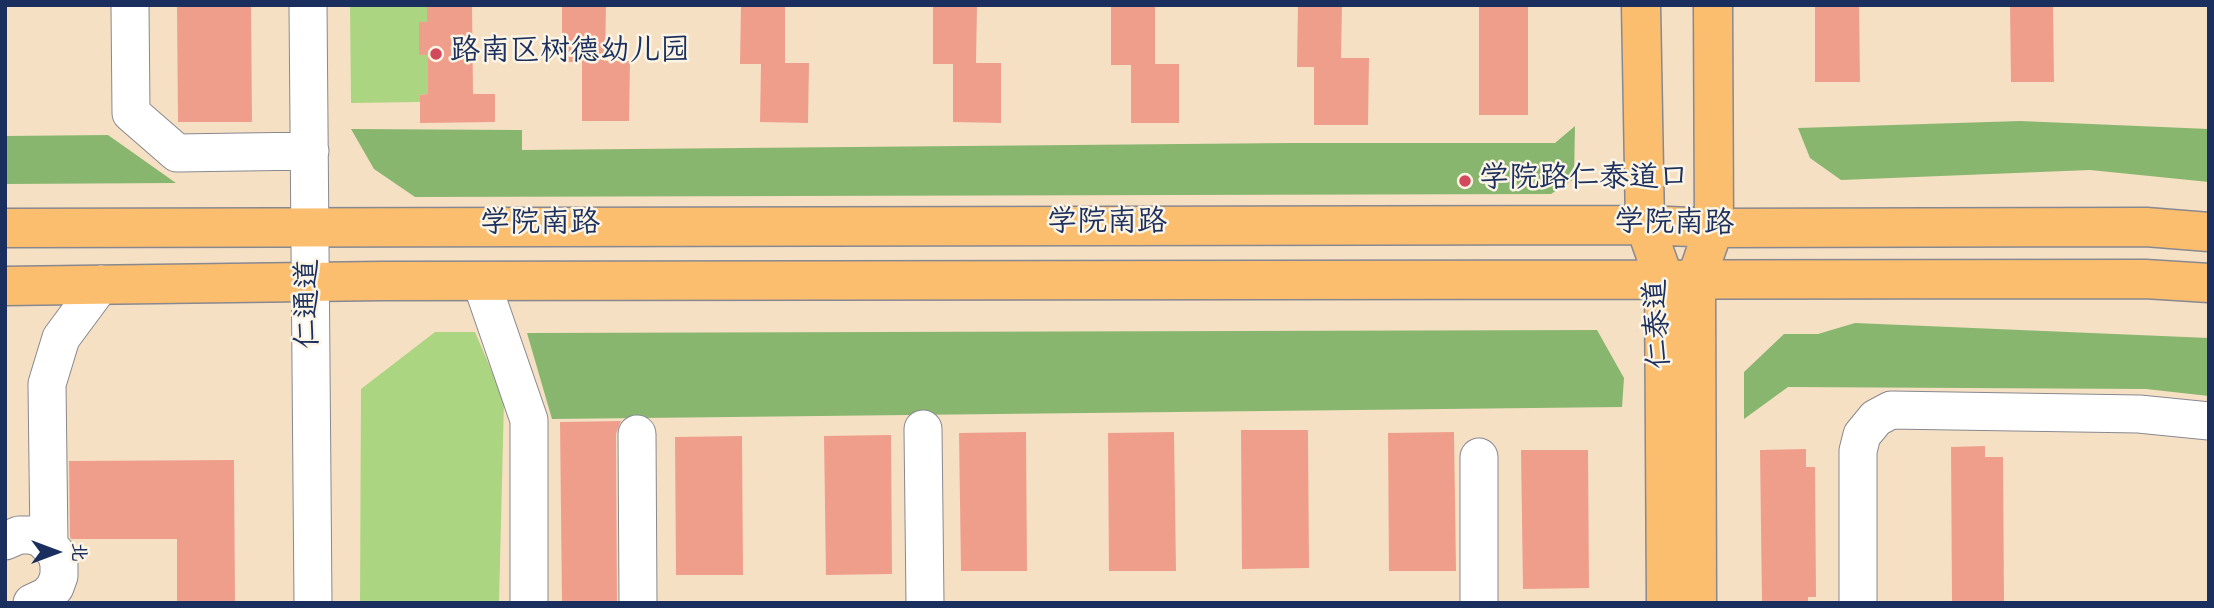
<!DOCTYPE html>
<meta charset="utf-8">
<style>
body{margin:0}
#map{position:relative;width:2214px;height:608px;overflow:hidden;background:#f5e0c4;font-family:"Indie Flower","LXGW WenKai TC",sans-serif}
canvas{display:block}
.frame{position:absolute;inset:0;border:7px solid #1b2f5e;pointer-events:none}
.north{position:absolute;left:21px;top:517px;width:70px;height:70px;-webkit-text-stroke:5px #fcf5e5;paint-order:stroke;rotate:90deg;font-size:19px;font-weight:700;line-height:28px;text-align:center;color:#1b2f5e}
.north::after{content:'';display:block;margin:auto;width:24px;height:32px;background:#1b2f5e;clip-path:polygon(50% 0,100% 100%,50% 72%,0 100%)}
</style>
<div id="map">
<canvas width="2214" height="608"></canvas>
<div class="frame"></div>
<div class="north">北</div>
</div>
<script>
const g = document.querySelector('canvas').getContext('2d');
g.lineJoin = 'round';
function fillPath(path, color) { g.fillStyle = color; g.fill(path, 'evenodd'); }
const poly = rows => new Path2D(rows.map(r => 'M' + r).join(''));
function stroke(path, color, width, dash) { g.strokeStyle = color; g.lineWidth = width; g.lineCap = dash ? 'butt' : 'round'; g.setLineDash(dash || []); g.stroke(path); }
function drawText(font, color, halo, rows, align = 'center') {
  g.font = font + ' "Indie Flower","LXGW WenKai TC",sans-serif'; g.lineWidth = 5; g.setLineDash([]); g.textBaseline = 'middle'; g.strokeStyle = halo; g.fillStyle = color; for (const [text, x, y, turn = 0] of rows) {
    g.save(); g.translate(x, y); g.rotate((+turn || 0) * Math.PI / 180); g.textAlign = isNaN(turn) ? turn : align; if (halo) g.strokeText(text, 0, 0); g.fillText(text, 0, 0); g.restore();
  }
}
const green = poly([
 [350,5,427,5,427,22,419,23,419,55,428,55,428,94,420,95,420,102,351,103],
 [435,332,475,332,504,400,499,603,360,603,361,389]
]);
const forest = poly([
 [2020,121,2209,129,2209,182,2090,170,1841,180,1810,158,1798,128],
 [1575,126,1574,179,1551,194,415,197,374,169,351,129,522,130,522,150,1291,143,1555,143],
 [108,135,176,183,5,184,5,136],
 [1855,323,2209,338,2209,396,2146,389,1788,387,1744,419,1744,372,1784,334,1818,334],
 [1597,330,1624,378,1622,407,552,419,527,333]
]);
const building = poly([
 [177,5,251,5,252,122,178,122],
 [427,5,472,5,473,94,495,94,495,122,420,123,420,95,428,94,428,55,419,55,419,22,427,22],
 [562,5,606,5,605,61,630,61,629,121,582,121,582,62,562,62],
 [741,5,785,5,785,63,809,63,808,123,760,122,761,64,740,64],
 [933,5,977,5,976,63,1001,63,1001,123,953,122,953,64,933,64],
 [1111,5,1155,5,1155,64,1179,64,1179,123,1131,123,1131,65,1111,65],
 [1298,5,1342,5,1341,58,1369,58,1368,125,1314,125,1314,67,1297,67],
 [1479,5,1528,5,1528,115,1479,115],
 [1815,5,1859,5,1860,82,1815,82],
 [2010,5,2053,5,2054,82,2011,82],
 [621,421,616,434,617,603,562,603,560,422],
 [1241,430,1308,430,1309,568,1242,569],
 [1026,432,1027,571,961,571,959,433],
 [1174,432,1176,571,1109,571,1108,433],
 [1454,432,1456,571,1389,571,1388,433],
 [891,435,892,574,826,575,824,436],
 [742,436,743,575,676,575,675,437],
 [1985,446,1985,457,2003,457,2004,603,1952,603,1951,447],
 [1806,449,1806,467,1815,467,1816,597,1808,597,1808,603,1762,603,1760,450],
 [1521,450,1588,450,1589,588,1523,589],
 [234,460,235,603,177,603,177,539,71,539,70,537,69,461]
]);
const minor = poly([
 [130,5,131,113,177,153,310,151],
 [308,5,313,603],
 [481,281,529,420,529,603],
 [923,429,925,603],
 [637,434,638,603],
 [1479,457,1479,603],
 [5,541,19,535,30,535,41,538,56,553,59,564,59,576,55,587,47,596,32,603],
 [49,545,47,384,61,338,101,284],
 [1858,603,1858,451,1862,435,1876,418,1891,410,2139,414,2209,421]
]);
const major = poly([
 [1641,5,1645,225,1664,279,1666,603],
 [5,228,1645,225,1714,228,2146,227,2209,232],
 [5,286,382,281,2145,279,2209,283],
 [1697,603,1696,279,1714,228,1713,5]
]);
const markers = [
 [436,54,7,"#d1495b"],
 [1465,181,7,"#d1495b"]
];
const poiNames = [
 ["路南区树德幼儿园",450,54],
 ["学院路仁泰道口",1479,181]
];
const streetNames = [
 ["学院南路",1107,225],
 ["学院南路",540,226],
 ["学院南路",1674,226,1],
 ["仁通道",311,304,-90],
 ["仁泰道",1661,324,-93]
];
fillPath(green, '#abd581');
fillPath(forest, '#88b66f');
fillPath(building, '#ef9e8b');
stroke(minor, '#888891', 39);
stroke(major, '#888891', 41);
stroke(minor, '#fff', 37);
stroke(major, '#fbbe6e', 38);
for (const [x, y, r, color] of markers) { const dot = new Path2D(); dot.arc(x, y, r, 0, 2 * Math.PI); g.fillStyle = color; g.fill(dot); stroke(dot, '#fcf5e5', 2.5); }
drawText('30px', '#1b2f5e', '#fcf5e5', poiNames, 'left');
drawText('30px', '#1b2f5e', '#fcf5e5', streetNames);
</script>
